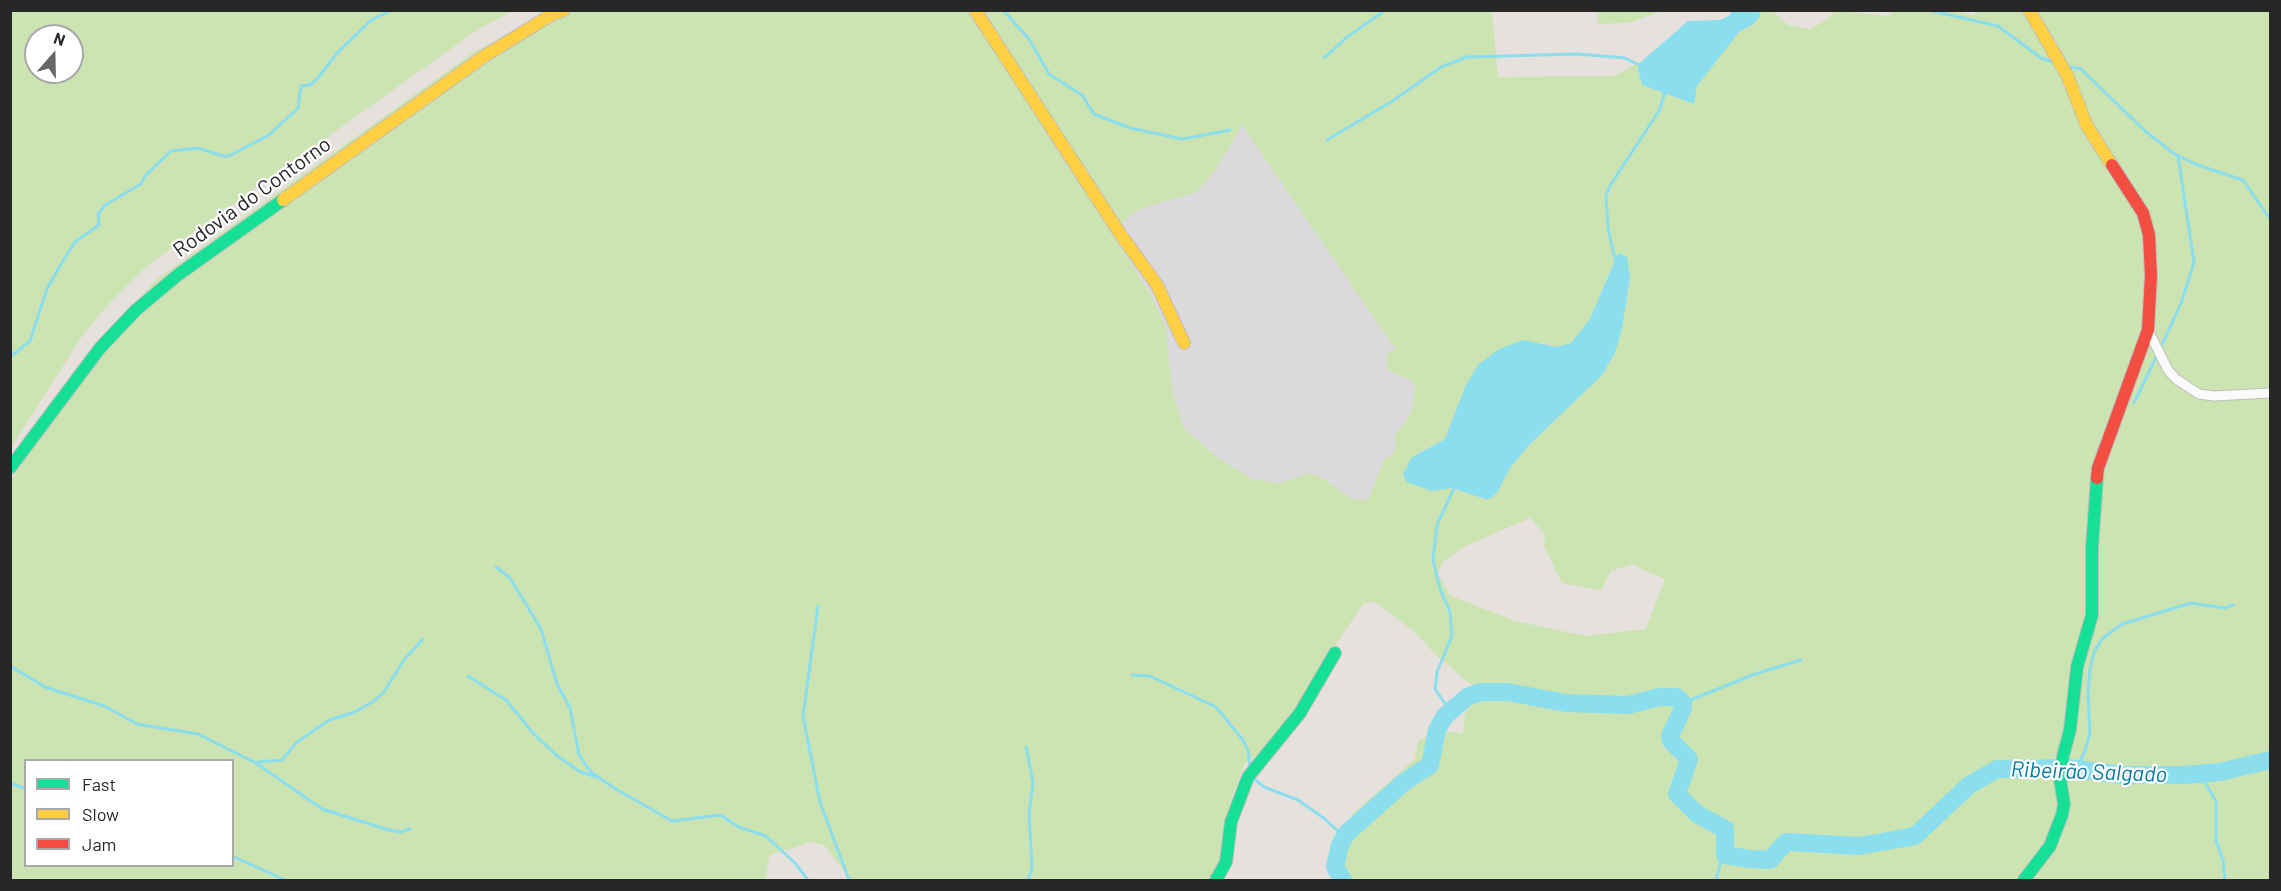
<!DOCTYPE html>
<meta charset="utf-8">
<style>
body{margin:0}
#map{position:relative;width:2281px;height:891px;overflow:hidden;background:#e6e1dc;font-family:Barlow,sans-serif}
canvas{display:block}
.frame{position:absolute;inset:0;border:12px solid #272727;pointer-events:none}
.legend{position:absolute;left:24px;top:759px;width:210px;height:108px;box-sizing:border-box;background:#fff;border:2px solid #a9a9a9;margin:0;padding:8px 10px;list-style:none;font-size:18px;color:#272727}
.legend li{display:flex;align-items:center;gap:12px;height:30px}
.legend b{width:30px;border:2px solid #a9a9a9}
.north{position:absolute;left:24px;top:24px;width:60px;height:60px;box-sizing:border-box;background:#fff;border:2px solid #a9a9a9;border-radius:50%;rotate:20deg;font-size:16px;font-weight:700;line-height:24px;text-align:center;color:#272727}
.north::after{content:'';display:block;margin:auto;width:21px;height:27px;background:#6a6866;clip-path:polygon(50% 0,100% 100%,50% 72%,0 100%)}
</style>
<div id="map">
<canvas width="2281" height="891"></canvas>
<div class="frame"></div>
<ul class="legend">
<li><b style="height:8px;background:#16e098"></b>Fast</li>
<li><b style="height:8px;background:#ffcf43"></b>Slow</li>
<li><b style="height:8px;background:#f24e42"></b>Jam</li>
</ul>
<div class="north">N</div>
</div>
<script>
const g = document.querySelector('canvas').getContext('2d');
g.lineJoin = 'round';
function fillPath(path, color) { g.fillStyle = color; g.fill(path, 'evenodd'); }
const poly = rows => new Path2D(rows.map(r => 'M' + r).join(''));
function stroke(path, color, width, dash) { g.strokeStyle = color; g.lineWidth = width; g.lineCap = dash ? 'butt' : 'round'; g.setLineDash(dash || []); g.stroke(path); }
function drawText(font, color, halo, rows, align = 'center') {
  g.font = font + ' Barlow,sans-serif'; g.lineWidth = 4.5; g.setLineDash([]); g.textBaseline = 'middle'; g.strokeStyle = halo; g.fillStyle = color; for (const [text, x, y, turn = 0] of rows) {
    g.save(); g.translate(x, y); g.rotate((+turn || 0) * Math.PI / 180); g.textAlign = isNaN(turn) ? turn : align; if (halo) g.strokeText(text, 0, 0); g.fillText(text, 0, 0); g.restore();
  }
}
const industrial = poly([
 [1211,72,1674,345,1477,528,1195,521,1056,174]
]);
const green = poly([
 [1834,10,1888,16,1896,10,1956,11,1974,16,1977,10,2270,11,2270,880,1346,880,1343,859,1349,840,1346,824,1356,811,1415,759,1418,740,1446,732,1463,733,1465,713,1474,701,1482,699,1470,684,1435,654,1414,631,1375,602,1364,603,1334,647,1323,676,1271,743,1244,765,1230,802,1222,863,1213,880,851,880,824,845,813,842,770,855,765,880,11,880,10,482,98,341,157,279,474,52,520,27,565,11,1492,11,1498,77,1614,76,1642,61,1638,68,1647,87,1694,104,1696,86,1739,31,1754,24,1760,16,1759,11,1773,11,1788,25,1811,29,1831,17],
 [1242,125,1396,350,1388,353,1386,360,1388,370,1412,381,1415,389,1411,414,1394,437,1396,447,1391,456,1384,459,1368,500,1352,499,1324,479,1310,473,1280,483,1252,479,1218,458,1184,428,1172,390,1166,328,1150,294,1117,241,1122,225,1130,215,1142,208,1197,192,1216,170],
 [1618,253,1630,278,1627,301,1615,353,1602,375,1529,445,1510,468,1497,493,1488,500,1452,488,1418,453,1445,439,1466,385,1542,342,1557,347,1571,344,1590,319],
 [1530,518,1545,534,1544,546,1562,583,1601,590,1611,571,1631,564,1665,579,1646,629,1585,636,1515,621,1451,596,1438,574,1444,561,1465,546],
 [26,760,232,760,232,866,26,866],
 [10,11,11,10,512,11,479,29,148,265,105,308,80,339,11,448],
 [36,36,72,36,72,72,36,72],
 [1593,11,1664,11,1627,23,1597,24,1599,14]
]);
const water = poly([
 [1732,11,1759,11,1760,16,1754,24,1739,32,1697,86,1694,104,1642,85,1638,68,1642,61,1688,21,1720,20,1729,16],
 [1618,253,1627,257,1630,278,1622,329,1615,353,1602,375,1529,445,1510,468,1497,493,1488,500,1452,488,1431,491,1407,482,1403,475,1411,458,1445,439,1466,385,1478,365,1499,349,1523,340,1557,347,1571,343,1590,319]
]);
const stream = poly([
 [1003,10,1029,39,1049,74,1082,95,1094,114,1130,128,1182,139,1230,130],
 [1928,10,1998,26,2041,58,2055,63],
 [1324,58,1346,38,1385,10],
 [2067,66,2081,69,2144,130,2173,153,2195,164,2243,180,2270,219],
 [1327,140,1394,100,1441,67,1467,57,1578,54,1625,58,1643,67],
 [1615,260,1608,228,1606,196,1611,184,1659,111,1665,92],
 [2161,347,2182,301,2194,262,2178,156],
 [10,357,30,341,47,289,61,264,75,242,99,225,98,214,105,205,141,184,145,176,171,151,198,148,223,156,229,156,269,135,298,108,301,86,310,85,317,79,337,53,371,20,392,10],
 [2134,403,2158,353],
 [496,567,510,578,541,629,557,684,570,708,579,755,591,772,614,788,672,821,720,815,739,827,766,836,795,863,808,880],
 [818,606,803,716,820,802,849,880],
 [10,666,45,687,104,706,137,724,198,734,256,763,322,809,389,830,400,832,410,829],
 [1132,675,1150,676,1216,707,1243,740,1248,751,1250,768],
 [468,676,506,700,534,734,556,755,579,771,596,777],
 [1683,703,1755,674,1801,660],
 [1450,711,1435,689,1437,672,1452,636,1450,612,1440,589,1433,560,1437,525,1455,486],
 [1026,747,1033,783,1029,813,1032,868,1028,880],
 [258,762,282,760,297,742,329,720,355,712,374,701,384,692,404,660,423,639],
 [2068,768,2079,763,2085,751,2090,733,2088,692,2090,670,2094,652,2102,639,2122,624,2191,603,2224,608,2233,605],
 [2197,774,2206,784,2216,801,2216,840,2223,860,2225,880],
 [1252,777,1264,787,1298,800,1325,819,1344,837],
 [10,783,26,789],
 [232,856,285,880],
 [1716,880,1723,853]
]);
const river = poly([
 [1343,880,1335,867,1340,845,1347,833,1403,783,1430,765,1437,730,1445,716,1467,697,1481,692,1507,692,1566,703,1628,705,1660,697,1677,697,1683,703,1683,708,1670,736,1671,741,1689,759,1677,794,1697,814,1725,829,1725,855,1750,859,1770,860,1785,843,1789,842,1859,846,1915,836,1968,786,1997,769,2068,768,2121,775,2185,775,2220,772,2270,760]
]);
const street = poly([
 [2148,330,2168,370,2176,379,2199,394,2214,396,2270,393]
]);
const fast = poly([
 [10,468,100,348,136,310,179,274,283,200],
 [1216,880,1226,862,1231,822,1248,777,1300,713,1335,653],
 [2024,880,2050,846,2062,815,2064,804,2060,779,2063,756,2070,730,2077,667,2092,615,2092,547,2097,478]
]);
const slow = poly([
 [975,10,1119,232,1157,285,1184,343],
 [2029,10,2067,75,2087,126,2112,165],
 [283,200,483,57,551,15,564,10]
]);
const jam = poly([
 [2097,478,2098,468,2148,330,2151,275,2149,235,2143,213,2112,165]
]);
const streetNames = [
 ["Rodovia do Contorno",252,197,-36]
];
const waterNames = [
 ["Ribeirão Salgado",2089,772,2]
];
fillPath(industrial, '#dcd9dc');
fillPath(green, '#cce4b2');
fillPath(water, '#8adeee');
stroke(stream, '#8adeee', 3);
stroke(river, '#8adeee', 18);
stroke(street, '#bfbebe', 11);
stroke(fast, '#bfbebe', 14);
stroke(slow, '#bfbebe', 14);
stroke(jam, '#bfbebe', 14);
stroke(street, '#fbfafa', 9);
stroke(fast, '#16e098', 12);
stroke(slow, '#ffcf43', 12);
stroke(jam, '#f24e42', 12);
drawText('21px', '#272727', '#fff', streetNames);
drawText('italic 22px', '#05799e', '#fff', waterNames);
</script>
